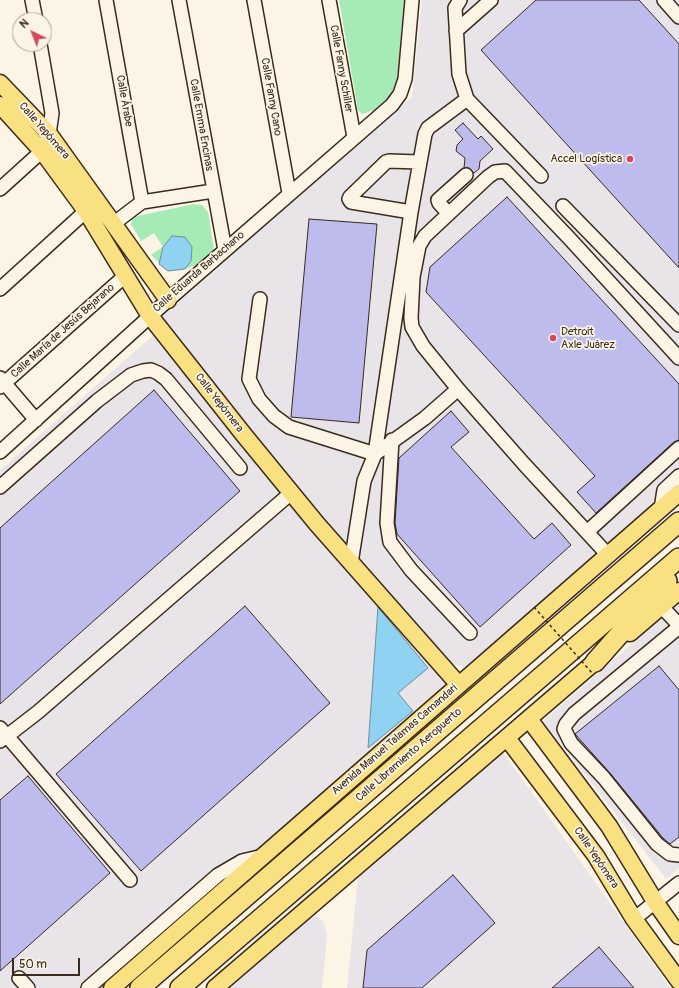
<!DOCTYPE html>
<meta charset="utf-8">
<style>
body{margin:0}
#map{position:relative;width:679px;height:988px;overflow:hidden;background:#fcf5e5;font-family:Pangolin,sans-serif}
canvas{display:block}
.north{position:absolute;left:12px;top:12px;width:40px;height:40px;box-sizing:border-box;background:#fcf5e5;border:1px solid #afa495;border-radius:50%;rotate:317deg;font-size:11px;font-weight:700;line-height:16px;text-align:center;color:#3b2a1e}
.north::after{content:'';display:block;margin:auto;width:14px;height:18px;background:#d1495b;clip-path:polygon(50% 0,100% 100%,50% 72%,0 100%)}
.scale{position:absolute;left:12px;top:958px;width:68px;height:18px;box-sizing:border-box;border:2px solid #3b2a1e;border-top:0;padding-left:5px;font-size:12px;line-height:14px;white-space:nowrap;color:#3b2a1e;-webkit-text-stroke:3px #fcf5e5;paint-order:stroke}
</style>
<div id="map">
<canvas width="679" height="988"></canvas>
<div class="north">N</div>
<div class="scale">50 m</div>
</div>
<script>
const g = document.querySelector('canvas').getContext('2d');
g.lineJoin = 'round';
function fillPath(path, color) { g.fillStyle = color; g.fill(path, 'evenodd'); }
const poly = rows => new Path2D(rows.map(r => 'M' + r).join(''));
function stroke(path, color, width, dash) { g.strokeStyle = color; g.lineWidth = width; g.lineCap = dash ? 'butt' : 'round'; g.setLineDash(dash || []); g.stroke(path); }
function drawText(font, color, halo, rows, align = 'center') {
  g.font = font + ' Pangolin,sans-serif'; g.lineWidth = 3.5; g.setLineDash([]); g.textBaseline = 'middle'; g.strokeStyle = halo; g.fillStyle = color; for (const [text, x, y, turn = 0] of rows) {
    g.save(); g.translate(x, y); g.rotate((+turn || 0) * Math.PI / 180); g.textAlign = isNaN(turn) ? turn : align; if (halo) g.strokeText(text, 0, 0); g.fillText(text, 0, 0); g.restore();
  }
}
const built = poly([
 [422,0,679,0,679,482,467,668,452,664,311,512,454,684,102,988,0,988,0,470,158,331,161,318,412,97],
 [679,603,679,868,666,879,543,721],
 [502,751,617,913,670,988,347,988,358,878],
 [317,916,324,923,327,936,322,988,229,988,308,919]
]);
const green = poly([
 [339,0,404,0,395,99,390,105,362,114,358,110],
 [194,204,202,205,208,212,214,250,201,263,185,269,168,271,151,255,163,247,154,233,141,241,131,224,133,217]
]);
const water = poly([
 [172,236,185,237,192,247,191,261,185,269,168,271,159,264,163,247,172,236],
 [378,607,428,668,398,693,413,711,368,748,378,607]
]);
const building = poly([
 [536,0,639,0,679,44,679,268,481,50,536,0],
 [463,123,478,139,481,136,493,149,480,161,479,169,474,173,469,168,464,168,465,158,456,151,457,145,463,139,455,130,463,123],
 [507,197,679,384,679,440,674,442,596,513,577,492,595,476,426,292,430,267,507,197],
 [309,219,377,224,359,423,291,417,309,219],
 [154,390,240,491,0,704,0,528,154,390],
 [451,411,469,432,451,447,534,539,552,523,571,545,480,627,397,534,395,523,399,458,451,411],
 [245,606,330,703,141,871,56,774,245,606],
 [659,666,679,690,679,837,670,844,663,838,610,773,575,734,659,666],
 [28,776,110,873,0,971,0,800,28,776],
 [453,875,495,923,422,988,363,988,367,950,453,875],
 [599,947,634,988,552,988,599,947]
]);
const minor = poly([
 [32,0,36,20],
 [106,0,142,202],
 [179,0,225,250],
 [254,0,289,193],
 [329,0,354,137],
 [664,0,679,17],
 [456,31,491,0],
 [467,99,541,176],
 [0,189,42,151,49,134,52,113,40,44],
 [563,206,679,325],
 [411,212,351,202,349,199,350,197,386,162,389,161,419,162],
 [448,213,439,203,438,200,466,175],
 [113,224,142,202,213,191],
 [0,289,86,211],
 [260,299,249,379,259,399,274,416,289,427,375,454,411,212,425,134,428,128,467,99,459,74,455,8,460,0],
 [0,378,36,420],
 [0,387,126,275],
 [392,440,387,523,390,542,411,570,470,633],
 [0,452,168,300,392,105,400,94,405,79,412,0],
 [0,487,97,401,131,375,143,371,151,370,158,373,166,379,240,468],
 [661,509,664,490,679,476],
 [587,532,679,448],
 [608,555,524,464,458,389,423,346,412,327,411,318,413,277,419,246,425,236,488,177,495,172,505,171,569,238,679,358],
 [351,563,364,481,375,454,425,418,458,389],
 [661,606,679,625],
 [679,627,574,714,566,724,564,729,571,743,604,778,657,844,670,854,679,855],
 [0,728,7,736,38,712,291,493],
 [0,741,7,736,130,880],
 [634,919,679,883],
 [19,978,28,988],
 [88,988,218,875,242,861,263,856]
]);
const major = poly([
 [0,83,49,134,168,300],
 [0,105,42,151,86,211,150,316,244,435,317,524,459,685],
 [630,633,679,591],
 [529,719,609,826,656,903,679,936],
 [507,738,596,856,634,919,679,981],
 [112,988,679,493],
 [215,988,604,654]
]);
const highway = poly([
 [595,662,667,581],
 [140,988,679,522],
 [180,988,679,558]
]);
const pathBridge = poly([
 [534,607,592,673]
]);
const markers = [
 [630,159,4,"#d1495b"],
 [553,338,4,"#d1495b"]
];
const streetNames = [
 ["Calle Fanny Schiller",341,69,80],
 ["Calle Fanny Cano",271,97,80],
 ["Calle Árabe",124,101,80],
 ["Calle Emma Encinas",201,125,80],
 ["Calle Yepómera",44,131,49],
 ["Calle Eduarda Barbachano",199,272,-41],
 ["Calle María de Jesús Bejarano",63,331,-42],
 ["Calle Yepómera",219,403,52],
 ["Avenida Manuel Talamas Camandari",395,740,-41],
 ["Calle Libramiento Aeropuerto",409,755,-41],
 ["Calle Yepómera",596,858,56]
];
const poiNames = [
 ["Accel Logística",622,159],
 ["Detroit",561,332,"left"],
 ["Axle Juárez",561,345,"left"]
];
fillPath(built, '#e9e4e7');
fillPath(green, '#a6eab6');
fillPath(water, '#8fd2f1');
stroke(water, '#6d8f9d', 1);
fillPath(building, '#bebbed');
stroke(building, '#3b2a1e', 1);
stroke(minor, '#3b2a1e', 16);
stroke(major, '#3b2a1e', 19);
stroke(highway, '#3b2a1e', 22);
stroke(minor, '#fcf5e5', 13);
stroke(major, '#f9e181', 16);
stroke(highway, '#f9e181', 19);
stroke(pathBridge, '#3b2a1e', 1.5, [3, 3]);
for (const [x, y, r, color] of markers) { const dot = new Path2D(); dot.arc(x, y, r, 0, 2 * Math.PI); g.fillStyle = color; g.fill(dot); stroke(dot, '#fcf5e5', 1.5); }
drawText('11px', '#3b2a1e', '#fcf5e5', streetNames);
drawText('11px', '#3b2a1e', '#fcf5e5', poiNames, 'right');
</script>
